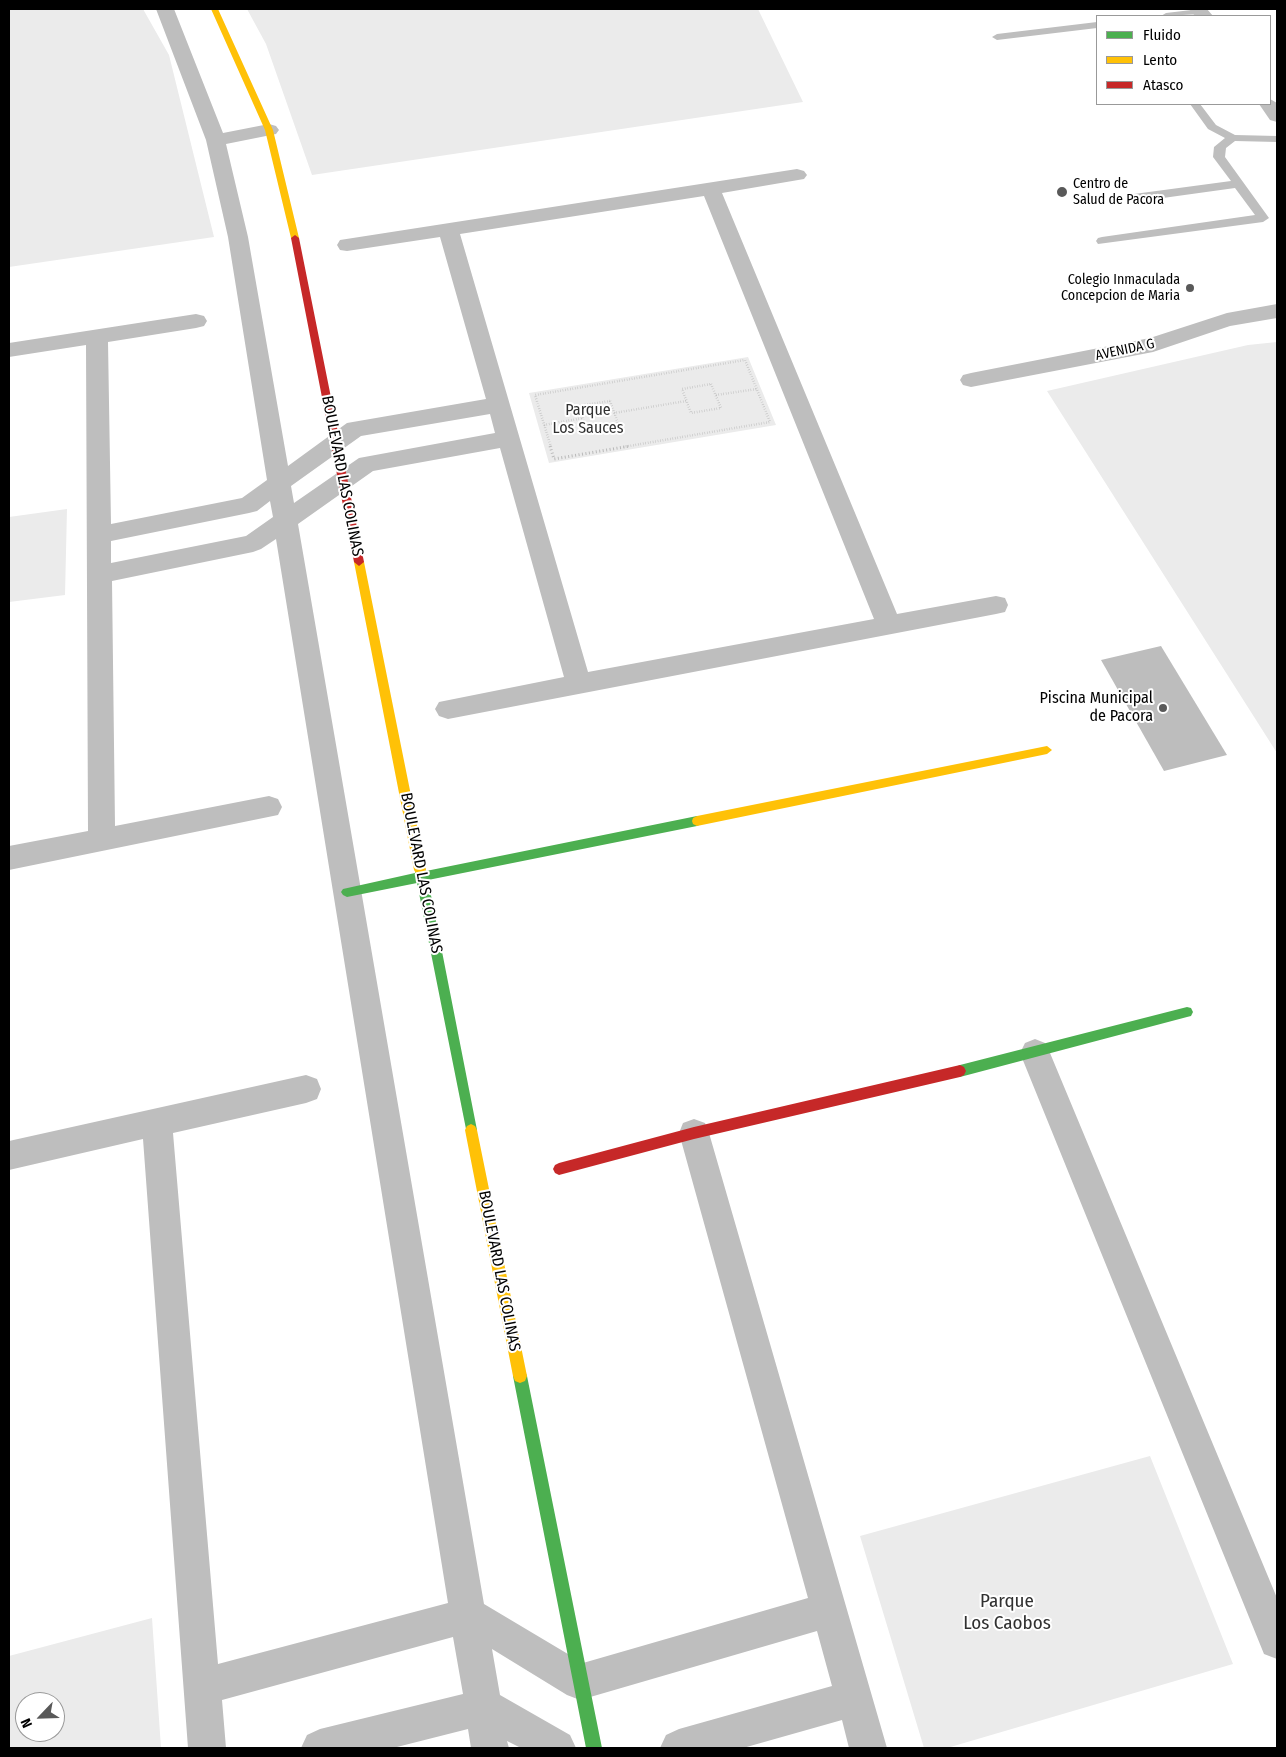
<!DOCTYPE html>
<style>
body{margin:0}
#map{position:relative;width:1286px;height:1757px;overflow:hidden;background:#fff;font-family:"Fira Sans Condensed",sans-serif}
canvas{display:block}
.frame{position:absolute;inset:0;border:10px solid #000;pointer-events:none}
.legend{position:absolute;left:1096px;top:15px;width:175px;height:90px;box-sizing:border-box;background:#fff;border:1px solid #999;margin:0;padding:6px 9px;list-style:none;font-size:15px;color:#000}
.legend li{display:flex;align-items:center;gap:10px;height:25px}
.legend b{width:25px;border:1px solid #999}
.north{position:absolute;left:15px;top:1692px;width:50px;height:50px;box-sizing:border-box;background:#fff;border:1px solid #999;border-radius:50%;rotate:246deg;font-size:14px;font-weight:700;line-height:20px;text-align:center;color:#000}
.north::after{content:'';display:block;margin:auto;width:18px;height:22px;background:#595959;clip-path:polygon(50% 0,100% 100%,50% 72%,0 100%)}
</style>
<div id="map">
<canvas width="1286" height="1757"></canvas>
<div class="frame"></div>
<ul class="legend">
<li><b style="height:6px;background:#4caf50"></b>Fluido</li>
<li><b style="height:6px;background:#ffc107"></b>Lento</li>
<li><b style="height:6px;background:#c62828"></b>Atasco</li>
</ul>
<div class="north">N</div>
</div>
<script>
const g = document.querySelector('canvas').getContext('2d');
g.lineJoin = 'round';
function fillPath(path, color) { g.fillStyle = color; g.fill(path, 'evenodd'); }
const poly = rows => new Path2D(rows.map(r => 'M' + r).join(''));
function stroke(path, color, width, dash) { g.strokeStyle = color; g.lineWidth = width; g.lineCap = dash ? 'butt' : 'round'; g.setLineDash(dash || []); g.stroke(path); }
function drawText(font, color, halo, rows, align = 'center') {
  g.font = font + ' "Fira Sans Condensed",sans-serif'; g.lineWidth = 4; g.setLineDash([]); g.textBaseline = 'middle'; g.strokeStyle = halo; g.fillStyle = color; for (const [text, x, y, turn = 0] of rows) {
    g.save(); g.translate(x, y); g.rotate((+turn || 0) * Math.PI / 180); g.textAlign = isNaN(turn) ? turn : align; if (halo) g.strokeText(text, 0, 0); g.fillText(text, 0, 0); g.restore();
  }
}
const green = poly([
 [9,9,143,9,169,55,214,237,9,267],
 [247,9,758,9,803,102,312,175,266,44],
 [1277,342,1277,753,1047,391,1248,345],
 [748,357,776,425,549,463,529,393],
 [67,509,65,595,9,602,9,517],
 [1150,1456,1233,1664,947,1748,924,1748,860,1536],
 [152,1618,161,1748,9,1748,9,1656],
 [25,1702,55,1702,55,1732,25,1732]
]);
const water = poly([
 [1161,646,1227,755,1164,771,1101,660]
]);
const pathFar1 = poly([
 [711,384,721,408,691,413,682,389,711,384],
 [716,395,757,389],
 [610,401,619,426,587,431,578,406,610,401],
 [614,413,686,401],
 [544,425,583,418],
 [551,447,535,395,745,360,770,422,623,447]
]);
const path = poly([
 [550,446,554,459,630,446]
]);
const lane = poly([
 [1200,9,1205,12,1204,14,1161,16,1166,13,1200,9],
 [1097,22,1097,28,997,40,992,37,997,34,1097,22],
 [1190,104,1200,104,1216,125,1235,135,1277,136,1277,142,1235,141,1226,148,1225,157,1269,218,1263,222,1098,244,1096,241,1098,238,1102,237,1255,215,1235,188,1134,202,1128,198,1134,194,1231,181,1213,157,1214,147,1225,138,1208,129,1190,104]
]);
const street = poly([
 [156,9,174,9,223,133,269,124,276,126,279,130,276,134,226,144,248,237,288,466,347,423,486,399,440,237,347,251,340,250,337,245,340,240,797,169,804,171,807,175,804,179,722,193,897,614,996,596,1005,598,1008,605,1005,612,996,614,448,719,439,716,435,709,439,702,564,677,500,448,373,471,298,524,484,1604,583,1663,808,1598,679,1133,683,1123,694,1119,705,1123,709,1133,887,1748,849,1748,842,1720,743,1748,660,1748,666,1735,679,1729,832,1686,817,1631,580,1700,567,1695,492,1649,500,1695,570,1735,576,1748,521,1748,507,1741,509,1748,471,1748,468,1729,393,1748,301,1748,307,1735,320,1729,463,1694,453,1637,222,1700,226,1748,188,1748,143,1139,9,1170,9,1141,306,1075,317,1079,321,1089,317,1099,306,1103,173,1133,218,1664,448,1603,276,539,261,549,253,552,112,581,115,826,269,796,278,799,282,807,278,815,9,870,9,846,88,831,86,345,9,357,9,343,196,314,204,316,207,321,204,326,196,328,108,342,111,524,242,498,267,480,228,237,206,140,156,9],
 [704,196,874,619,588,672,460,234,704,196],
 [490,414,495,433,359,458,294,503,291,486,361,436,490,414],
 [270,501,273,517,246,536,111,563,111,541,249,513,257,511,270,501],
 [1189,9,1207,9,1213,16,1195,16,1189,9],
 [1270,99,1277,103,1277,122,1270,120,1259,104,1270,104,1270,99],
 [1277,304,1277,318,1230,326,1153,352,971,387,963,385,960,380,963,375,971,373,1150,338,1227,313,1277,304],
 [1035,1039,1045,1043,1050,1053,1277,1598,1277,1659,1264,1654,1020,1053,1025,1043,1035,1039]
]);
const fast = poly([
 [697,816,701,818,702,821,701,824,697,826,428,880,477,1130,475,1134,471,1136,467,1134,417,883,347,897,343,895,341,892,343,889,415,873,416,867,420,865,424,867,426,871,697,816],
 [1187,1007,1191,1008,1193,1012,1191,1016,1187,1017,960,1077,956,1075,954,1071,956,1067,960,1065,1187,1007],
 [520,1369,525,1371,527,1376,602,1748,586,1748,513,1376,515,1371,520,1369]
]);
const slow = poly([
 [211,9,218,9,273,130,299,238,298,240,295,241,291,238,265,130,211,9],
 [359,558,364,562,426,870,424,873,420,875,416,873,414,870,354,562,359,558],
 [1047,746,1052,750,1047,754,697,826,693,824,692,821,693,818,697,816,1047,746],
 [471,1124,475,1126,477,1130,527,1376,525,1381,520,1383,515,1381,513,1376,465,1130,467,1126,471,1124]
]);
const jam = poly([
 [295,235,299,238,364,562,359,566,354,562,291,238,295,235],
 [960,1065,964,1067,966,1071,964,1075,960,1077,694,1139,559,1175,555,1173,553,1169,555,1165,559,1163,694,1127,960,1065]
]);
const markers = [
 [1062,192,6,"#595959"],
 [1190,288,5,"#595959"],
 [1163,708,5,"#595959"]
];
const farPoinames = [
 ["Centro de",1073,184],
 ["Salud de Pacora",1073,200],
 ["Colegio Inmaculada",1180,280,"right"],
 ["Concepcion de Maria",1180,296,"right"]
];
const farStreetnames = [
 ["AVENIDA G",1125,350,-12]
];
const parkNames = [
 ["Parque",588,411],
 ["Los Sauces",588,429]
];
const streetNames = [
 ["BOULEVARD LAS COLINAS",342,476,79],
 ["BOULEVARD LAS COLINAS",421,873,79],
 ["BOULEVARD LAS COLINAS",499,1271,79]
];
const poiNames = [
 ["Piscina Municipal",1153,699],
 ["de Pacora",1153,717]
];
const nearParknames = [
 ["Parque",1007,1602],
 ["Los Caobos",1007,1624]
];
fillPath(green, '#ebebeb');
fillPath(water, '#bdbdbd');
stroke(pathFar1, '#b9b9b9', 2.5, [0.5, 2]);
stroke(path, '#b9b9b9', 3, [1, 2.5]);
fillPath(lane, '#bebebe');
fillPath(street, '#bebebe');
fillPath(fast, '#4caf50');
fillPath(slow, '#ffc107');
fillPath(jam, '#c62828');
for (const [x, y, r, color] of markers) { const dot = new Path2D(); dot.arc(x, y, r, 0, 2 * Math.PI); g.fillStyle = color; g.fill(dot); stroke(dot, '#fff', 2); }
drawText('14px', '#000', '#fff', farPoinames, 'left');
drawText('14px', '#000', '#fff', farStreetnames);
drawText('16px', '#313131', '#fff', parkNames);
drawText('16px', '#000', '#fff', streetNames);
drawText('16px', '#000', '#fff', poiNames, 'right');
drawText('19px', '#313131', '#fff', nearParknames);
</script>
